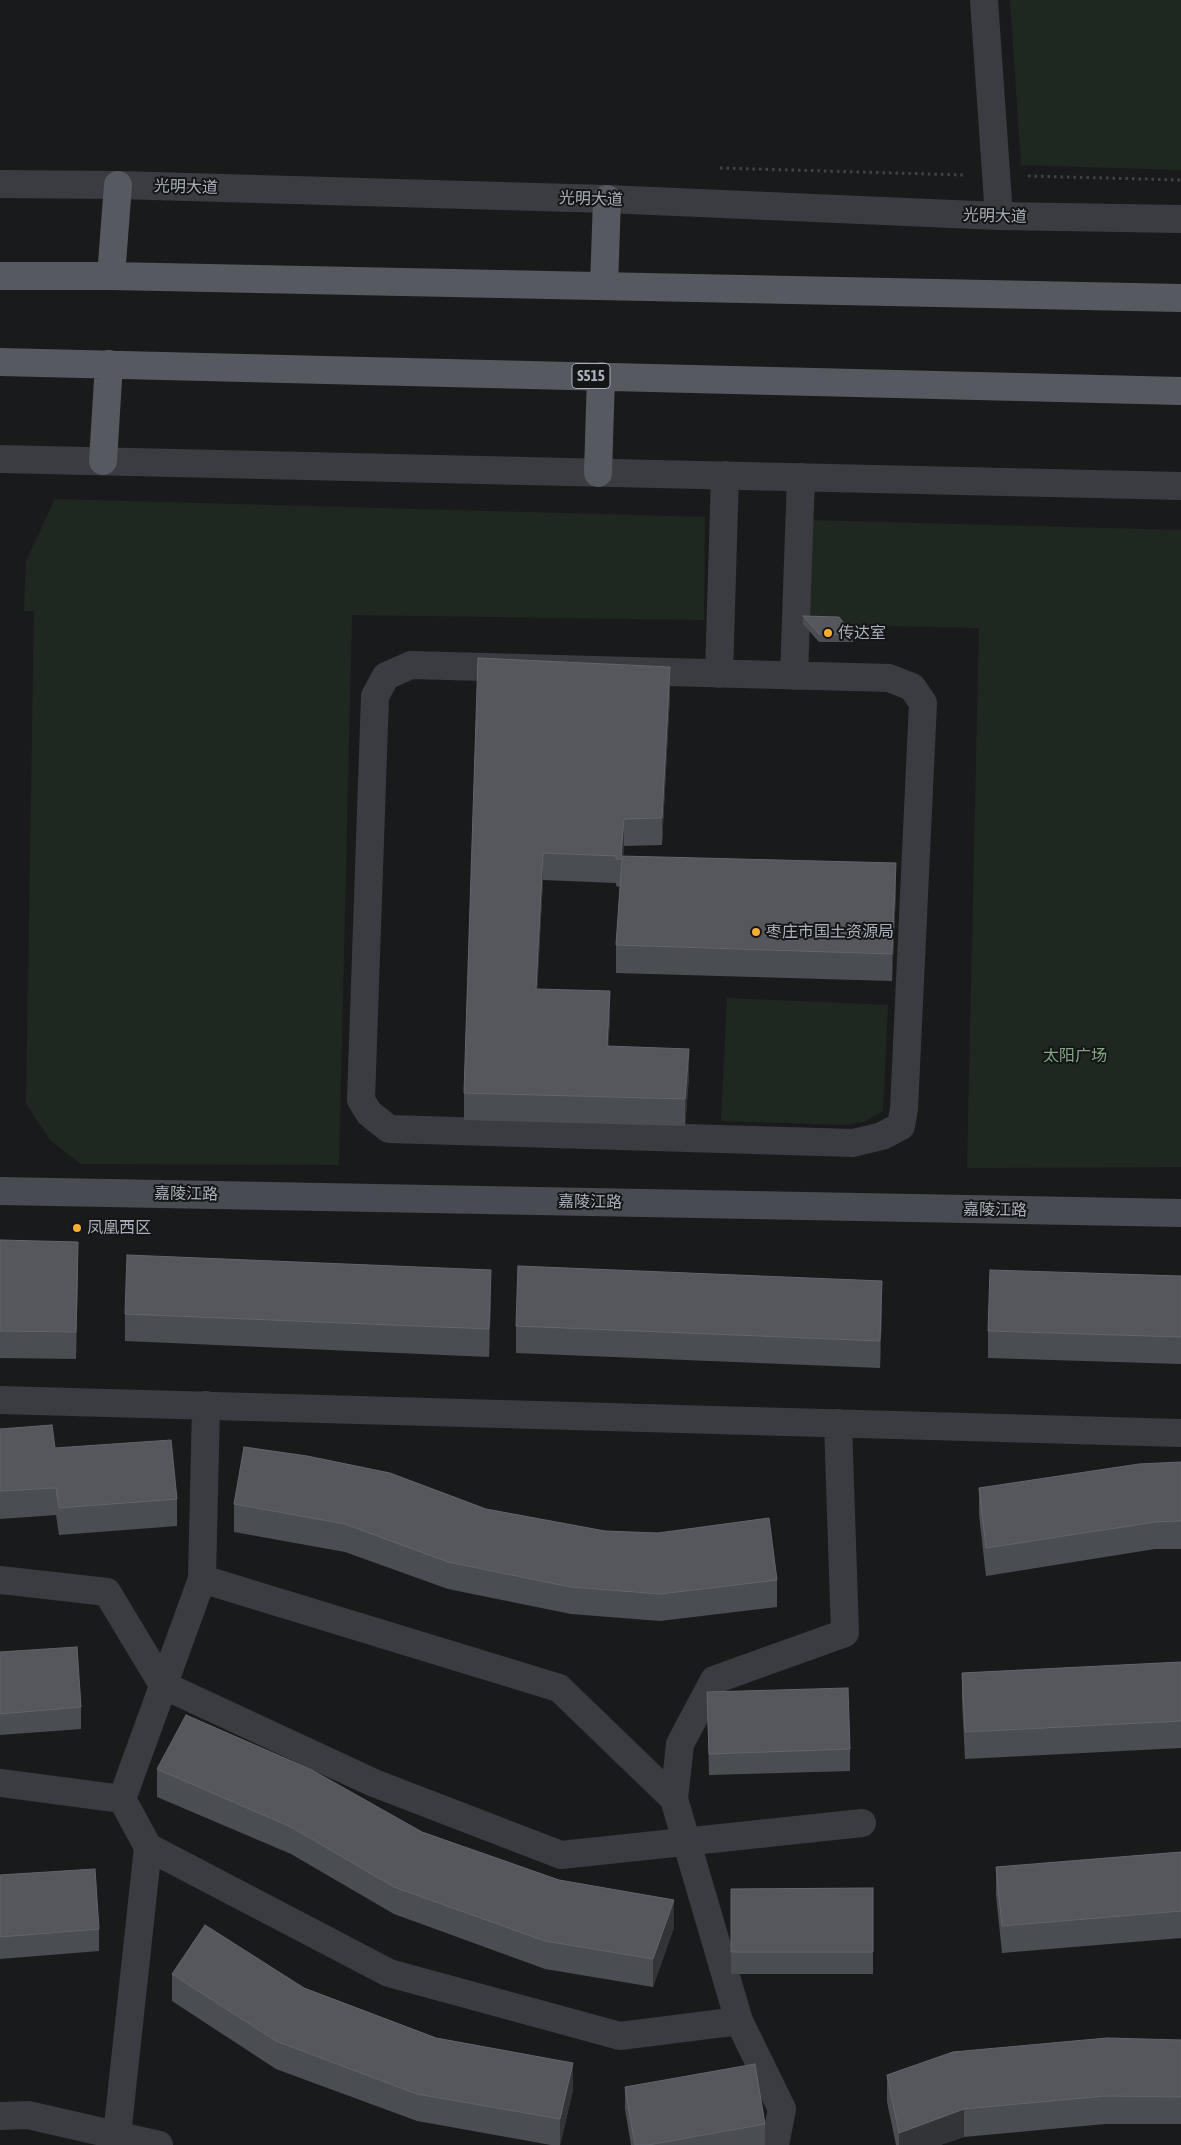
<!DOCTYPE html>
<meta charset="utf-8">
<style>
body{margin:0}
canvas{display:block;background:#191a1c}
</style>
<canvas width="1181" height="2145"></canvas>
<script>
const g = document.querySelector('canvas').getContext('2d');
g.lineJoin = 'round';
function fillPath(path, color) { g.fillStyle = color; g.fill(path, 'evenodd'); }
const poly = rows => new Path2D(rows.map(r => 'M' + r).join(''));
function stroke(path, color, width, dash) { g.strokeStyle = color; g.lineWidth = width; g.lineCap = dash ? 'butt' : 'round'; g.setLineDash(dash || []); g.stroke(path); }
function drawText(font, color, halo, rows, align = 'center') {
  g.font = font + ' "Asap Condensed","Noto Sans SC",sans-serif'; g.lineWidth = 4; g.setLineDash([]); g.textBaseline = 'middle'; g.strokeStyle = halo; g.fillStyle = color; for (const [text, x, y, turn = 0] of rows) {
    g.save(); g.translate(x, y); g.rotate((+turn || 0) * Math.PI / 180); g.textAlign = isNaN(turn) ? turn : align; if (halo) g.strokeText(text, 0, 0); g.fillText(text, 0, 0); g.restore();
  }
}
const green = poly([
 [1010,0,1181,0,1181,170,1021,165],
 [55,499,705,517,704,620,352,615,339,1165,81,1164,50,1140,26,1104,34,611,24,611,26,561],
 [805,520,1181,530,1181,1167,967,1168,979,628,803,624],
 [727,998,888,1005,883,1111,864,1122,844,1125,721,1121]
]);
const path = poly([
 [720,168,964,175],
 [1028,176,1181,180]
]);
const street = poly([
 [984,0,999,216],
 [0,184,118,185,607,199,999,216,1181,219],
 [0,459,1181,486],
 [411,665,889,678,912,687,923,703,904,1109,901,1126,882,1136,853,1143,389,1129,369,1113,361,1100,375,696,386,676,411,665],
 [719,674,725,475],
 [794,676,801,477],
 [0,1400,1181,1433],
 [202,1579,559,1688,674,1799],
 [0,1580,107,1592,163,1685,374,1783,561,1855,862,1823],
 [0,1783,122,1799],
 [148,1847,389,1973,620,2036,739,2021],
 [0,2116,28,2115,159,2145],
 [117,2135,148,1847,122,1799,202,1579,206,1405],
 [775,2145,782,2109,739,2021,674,1799,680,1744,714,1680,845,1633,838,1423]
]);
const secondary = poly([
 [0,1191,1181,1213]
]);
const primary = poly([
 [0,276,111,276,1181,298],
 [111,276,118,185],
 [604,286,607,199],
 [0,362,1181,391],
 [103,461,109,364],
 [598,473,601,376]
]);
const wall = poly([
 [803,616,853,635,853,642,819,642,803,624],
 [478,658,670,695,662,845,624,846,623,856,896,891,892,981,616,973,616,945,620,887,616,886,616,883,543,880,537,989,610,1019,608,1046,689,1076,685,1126,464,1120,464,1093],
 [0,1240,78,1269,76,1359,0,1358],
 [1181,1276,1181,1364,988,1358,988,1331],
 [491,1297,489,1357,125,1341,125,1314],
 [882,1308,880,1368,516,1353,516,1326],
 [0,1429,55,1448,177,1499,177,1526,59,1535,56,1515,0,1519],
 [1181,1462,1181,1549,1155,1549,986,1576,979,1515,979,1488],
 [234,1504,486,1509,777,1580,777,1607,660,1621,571,1614,448,1589,345,1552,234,1532],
 [0,1652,81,1707,81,1729,0,1735],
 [1181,1662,1181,1748,965,1759,962,1700,962,1673],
 [707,1692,850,1749,850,1771,709,1775],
 [157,1769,422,1832,674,1927,653,1987,545,1969,394,1914,291,1854,157,1797],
 [1181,1852,1181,1938,1002,1953,996,1895,996,1867],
 [0,1875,99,1929,99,1951,0,1959],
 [873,1888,873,1974,731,1974,731,1889],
 [172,1974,304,1988,573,2090,560,2145,551,2145,417,2121,276,2069,172,2001],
 [1181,2040,1181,2124,1105,2124,964,2137,940,2145,896,2145,887,2102,887,2075],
 [625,2087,765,2124,765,2145,631,2145,625,2109]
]);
const shadedWall = poly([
 [670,667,670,695,662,845,662,818],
 [624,819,624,846,622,879,621,856],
 [543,853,543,880,536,1016,536,989],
 [896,863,896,891,892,981,892,954],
 [610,991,610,1019,607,1073,607,1046],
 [689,1049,689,1076,685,1126,685,1099],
 [78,1242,78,1269,76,1359,76,1332],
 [491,1270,491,1297,489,1357,489,1329],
 [882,1281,882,1308,880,1368,880,1341],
 [674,1900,674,1927,653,1987,653,1959],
 [573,2063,573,2090,560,2145,560,2119],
 [964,2109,964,2137,940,2145,899,2145,899,2133]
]);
const building = poly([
 [803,616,839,617,853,635,819,634,803,616],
 [478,658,670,667,662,818,624,819,621,856,896,863,892,954,616,945,622,859,616,859,616,856,543,853,536,989,610,991,607,1046,689,1049,685,1099,464,1093,478,658],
 [0,1240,78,1242,76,1332,0,1331,0,1240],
 [127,1255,491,1270,489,1329,125,1314,127,1255],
 [518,1266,882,1281,880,1341,516,1326,518,1266],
 [990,1270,1181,1276,1181,1337,988,1331,990,1270],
 [52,1425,55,1448,171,1440,177,1499,59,1508,56,1488,0,1491,0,1429,52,1425],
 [244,1447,307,1456,390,1473,486,1509,605,1531,658,1533,769,1518,777,1580,660,1594,571,1587,448,1562,345,1524,234,1504,244,1447],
 [1181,1462,1181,1521,1155,1522,986,1548,979,1488,1139,1464,1181,1462],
 [77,1647,81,1707,0,1714,0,1652,77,1647],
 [1181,1662,1181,1721,965,1732,962,1673,1181,1662],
 [848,1688,850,1749,709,1754,707,1692,848,1688],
 [186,1715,312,1770,422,1832,559,1880,674,1900,653,1959,545,1941,394,1887,291,1827,157,1769,186,1715],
 [1181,1852,1181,1911,1002,1926,996,1867,1181,1852],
 [95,1869,99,1929,0,1937,0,1875,95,1869],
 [873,1888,873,1952,731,1952,731,1889,873,1888],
 [205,1925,304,1988,436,2038,573,2063,560,2119,417,2094,276,2041,172,1974,205,1925],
 [1107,2038,1181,2040,1181,2097,1105,2096,964,2109,899,2133,887,2075,953,2052,1107,2038],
 [755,2064,765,2124,648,2145,635,2145,625,2087,755,2064]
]);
const markers = [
 [828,633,5,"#fbad33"],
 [756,932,5,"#fbad33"],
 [77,1228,5,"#fbad33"]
];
const shields = [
 [591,376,38]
];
const shieldNames = [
 ["S515",591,376]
];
const streetNames = [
 ["光明大道",186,187,2],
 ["光明大道",591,199,2],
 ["光明大道",995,216,2],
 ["嘉陵江路",186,1194,1],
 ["嘉陵江路",590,1202,1],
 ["嘉陵江路",995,1210,1]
];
const poiNames = [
 ["传达室",838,633],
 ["枣庄市国土资源局",766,932],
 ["凤凰西区",87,1228]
];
const parkNames = [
 ["太阳广场",1075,1056]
];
fillPath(green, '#1f2820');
stroke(path, '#404348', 3, [2.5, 4]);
stroke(street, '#3a3c41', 28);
stroke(secondary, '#484b51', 28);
stroke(primary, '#565960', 28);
fillPath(wall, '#4a4d51');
fillPath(shadedWall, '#323437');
fillPath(building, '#55575d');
stroke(building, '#62656c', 1);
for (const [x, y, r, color] of markers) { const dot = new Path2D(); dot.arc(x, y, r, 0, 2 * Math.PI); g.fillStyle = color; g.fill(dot); stroke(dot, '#141517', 2); }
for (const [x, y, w] of shields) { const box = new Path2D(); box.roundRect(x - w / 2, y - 12.5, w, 25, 4); g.fillStyle = '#141517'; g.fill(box); stroke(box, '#abb1bc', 1); }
drawText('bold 15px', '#abb1bc', null, shieldNames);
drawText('16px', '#abb1bc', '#141517', streetNames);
drawText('16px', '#abb1bc', '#141517', poiNames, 'left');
drawText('16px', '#82a882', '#141517', parkNames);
</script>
